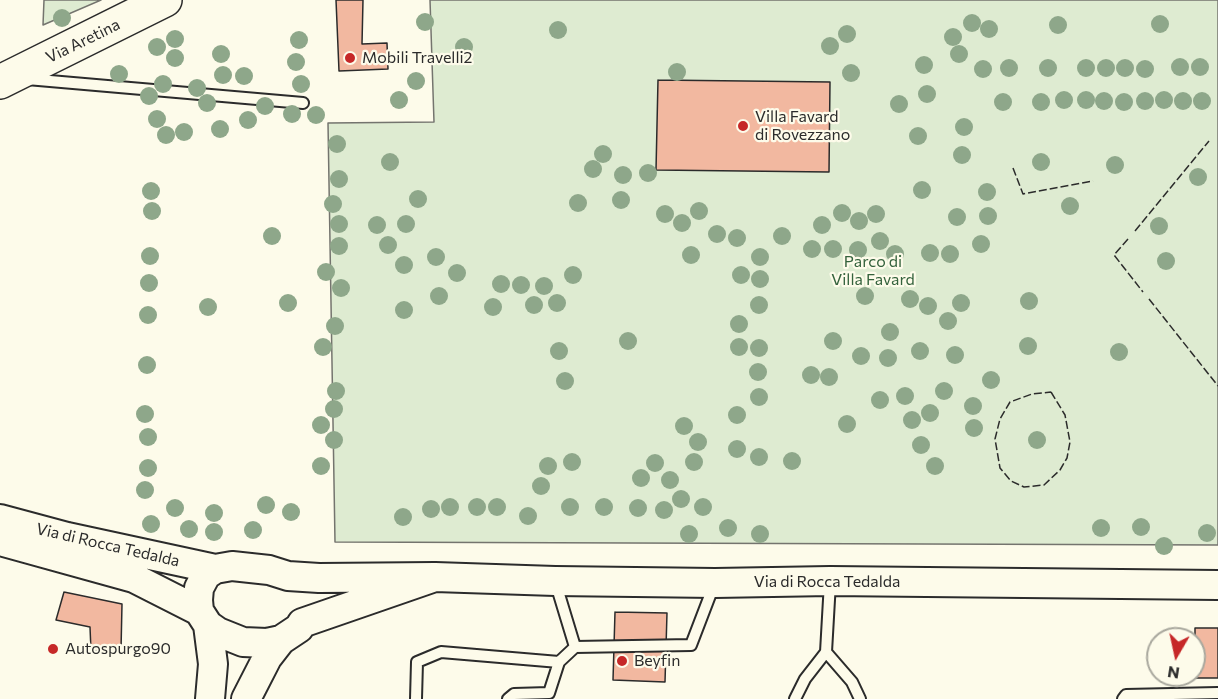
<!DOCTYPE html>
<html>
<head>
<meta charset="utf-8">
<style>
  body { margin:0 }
  #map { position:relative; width:1218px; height:699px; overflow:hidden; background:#fdfbea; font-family:Commissioner,sans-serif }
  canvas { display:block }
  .north { position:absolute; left:1146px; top:627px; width:60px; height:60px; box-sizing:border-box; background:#fdfbea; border:2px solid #a9a89e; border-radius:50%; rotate:189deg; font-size:16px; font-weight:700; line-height:24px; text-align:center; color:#2b2b2b }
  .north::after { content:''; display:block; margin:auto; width:21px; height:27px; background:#c62828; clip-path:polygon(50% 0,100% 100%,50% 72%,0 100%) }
</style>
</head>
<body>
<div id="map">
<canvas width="1218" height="699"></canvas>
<div class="north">N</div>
</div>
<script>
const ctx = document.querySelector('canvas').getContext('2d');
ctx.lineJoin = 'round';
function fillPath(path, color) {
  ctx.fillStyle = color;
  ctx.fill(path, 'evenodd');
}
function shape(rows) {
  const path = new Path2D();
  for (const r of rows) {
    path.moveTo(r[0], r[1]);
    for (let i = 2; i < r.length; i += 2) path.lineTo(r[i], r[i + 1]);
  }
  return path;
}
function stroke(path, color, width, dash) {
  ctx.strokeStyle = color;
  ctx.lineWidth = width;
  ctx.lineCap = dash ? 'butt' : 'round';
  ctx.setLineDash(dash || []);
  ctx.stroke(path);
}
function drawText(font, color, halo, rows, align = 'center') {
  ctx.font = font + ' Commissioner,sans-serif';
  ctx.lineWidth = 4.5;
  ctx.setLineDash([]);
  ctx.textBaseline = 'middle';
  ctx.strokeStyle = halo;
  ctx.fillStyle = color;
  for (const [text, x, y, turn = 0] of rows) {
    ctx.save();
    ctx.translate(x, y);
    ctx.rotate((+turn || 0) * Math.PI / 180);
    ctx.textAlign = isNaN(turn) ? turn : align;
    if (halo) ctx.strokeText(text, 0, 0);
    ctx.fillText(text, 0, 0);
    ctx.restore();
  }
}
const green = shape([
  [44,0,101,0,43,25,44,0],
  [430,0,1218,0,1218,545,335,542,328,123,434,122,430,0]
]);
fillPath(green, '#deebd1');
stroke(green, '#74746e', 1.5);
const building = shape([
  [336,0,363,0,362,44,387,43,388,69,339,71,336,0],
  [658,80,830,82,829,172,656,170,658,80],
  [64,592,122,604,121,650,91,651,90,627,56,620,64,592],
  [615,612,667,613,665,682,613,680,615,612],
  [1195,628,1218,628,1218,678,1195,678,1195,628]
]);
fillPath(building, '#f2b8a0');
stroke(building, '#2b2b2b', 1.5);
const service = shape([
  [27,79,303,103],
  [555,581,575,647,691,645,714,585],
  [826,652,852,682,860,699],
  [416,699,417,662,441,652,559,662],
  [508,699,514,694,549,693,559,662,575,647],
  [795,699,805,679,826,652,830,582],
  [1123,699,1126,695,1218,693]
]);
const tertiary = shape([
  [0,519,67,537,215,569],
  [0,541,134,578,199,611],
  [435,577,302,623,299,628,281,640,267,643,243,642,218,632,208,625,199,611,198,600,199,588,206,575,215,569,232,566,269,570,288,576,319,578,435,577,555,581,715,583,830,581,1218,585],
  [208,625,213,664,210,699],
  [246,699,267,658,281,640]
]);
const primary = shape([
  [0,82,165,0]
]);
stroke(service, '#2b2b2b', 14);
stroke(tertiary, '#2b2b2b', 32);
stroke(primary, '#2b2b2b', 36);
stroke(service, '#fdfbea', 10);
stroke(tertiary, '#fdfbea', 28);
stroke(primary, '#fdfbea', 33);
stroke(shape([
  [1013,168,1023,194,1093,181],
  [1135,231,1209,141],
  [1128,239,1114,255,1143,292],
  [1149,299,1218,386],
  [1051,392,1065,415,1070,442,1067,458,1060,470,1044,485,1024,487,1011,481,1000,468,995,439,1000,419,1010,402,1032,394,1051,392]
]), '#2b2b2b', 1.5, [8, 3]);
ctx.fillStyle = '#8ea78a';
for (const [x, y] of [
  [62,18],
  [425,22],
  [972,23],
  [1160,24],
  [1058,25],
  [989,29],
  [558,30],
  [847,34],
  [953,37],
  [175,39],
  [299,40],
  [830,46],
  [157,47],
  [464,47],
  [221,54],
  [959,54],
  [175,58],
  [296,62],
  [924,65],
  [1180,67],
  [1200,67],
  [1009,68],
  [1048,68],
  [1086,68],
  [1106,68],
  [1125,68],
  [983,69],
  [1145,69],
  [677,72],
  [851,73],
  [119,74],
  [223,75],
  [244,76],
  [416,81],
  [163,84],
  [301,84],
  [197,88],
  [927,94],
  [149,96],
  [399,100],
  [1064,100],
  [1086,100],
  [1164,100],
  [1104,101],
  [1145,101],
  [1183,101],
  [1202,101],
  [1003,102],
  [1041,102],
  [1124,102],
  [207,103],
  [899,104],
  [265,106],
  [292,114],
  [316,115],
  [157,119],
  [248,120],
  [964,127],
  [220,129],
  [184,132],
  [166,135],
  [918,136],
  [337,144],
  [603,154],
  [962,155],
  [390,162],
  [1041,162],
  [1115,165],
  [593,169],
  [648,173],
  [623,175],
  [1198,177],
  [339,179],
  [922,190],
  [151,191],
  [987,192],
  [418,199],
  [621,200],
  [578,203],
  [333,204],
  [1070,206],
  [152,211],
  [699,211],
  [842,213],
  [665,214],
  [876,214],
  [988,216],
  [957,217],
  [859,221],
  [682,223],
  [339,224],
  [406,224],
  [377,225],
  [822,225],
  [1159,226],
  [717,234],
  [272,236],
  [782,236],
  [737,238],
  [880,241],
  [981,244],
  [388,245],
  [339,246],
  [812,249],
  [833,249],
  [858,250],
  [930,253],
  [895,254],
  [950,254],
  [691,255],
  [150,256],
  [436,257],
  [760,257],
  [1166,261],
  [404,265],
  [326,272],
  [457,273],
  [573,275],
  [741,275],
  [760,279],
  [149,283],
  [501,284],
  [521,285],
  [544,286],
  [341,288],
  [439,296],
  [865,296],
  [910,299],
  [1029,301],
  [288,303],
  [557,303],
  [961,303],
  [534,305],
  [759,305],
  [928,306],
  [208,307],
  [493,307],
  [404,310],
  [148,315],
  [948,321],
  [739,324],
  [335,326],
  [890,332],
  [628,341],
  [833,341],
  [1028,346],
  [323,347],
  [739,347],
  [759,348],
  [559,351],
  [920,351],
  [1119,352],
  [955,355],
  [861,356],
  [888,358],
  [147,365],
  [758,372],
  [811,375],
  [829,377],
  [991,380],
  [565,381],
  [336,391],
  [944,391],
  [905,396],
  [759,397],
  [880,400],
  [973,406],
  [334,409],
  [930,413],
  [145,414],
  [737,415],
  [912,420],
  [847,424],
  [321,425],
  [684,426],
  [974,428],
  [148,437],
  [334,440],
  [1037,440],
  [698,442],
  [921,445],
  [737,449],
  [759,457],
  [792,461],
  [572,462],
  [694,462],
  [655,463],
  [321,466],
  [548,466],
  [935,466],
  [148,468],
  [641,478],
  [670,480],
  [541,486],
  [145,490],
  [681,499],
  [266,505],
  [450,507],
  [477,507],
  [497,507],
  [570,507],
  [604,507],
  [703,507],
  [175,508],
  [638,508],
  [431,509],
  [664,510],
  [291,512],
  [214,513],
  [528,516],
  [403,517],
  [151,524],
  [1141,527],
  [728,528],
  [1101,528],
  [189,529],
  [253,530],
  [214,532],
  [1207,533],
  [689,534],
  [760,534],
  [1164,546]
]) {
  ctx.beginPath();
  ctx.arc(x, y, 9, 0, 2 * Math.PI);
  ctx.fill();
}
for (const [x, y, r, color] of [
  [350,58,6,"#c62828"],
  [743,126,6,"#c62828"],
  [53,649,6,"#c62828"],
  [622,661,6,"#c62828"]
]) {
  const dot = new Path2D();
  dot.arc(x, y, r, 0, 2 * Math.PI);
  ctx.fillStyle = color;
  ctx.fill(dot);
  stroke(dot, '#fdfbea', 2);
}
drawText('16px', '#2b2b2b', '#fdfbea', [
  ["Via Aretina",83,41,-26],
  ["Via di Rocca Tedalda",108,545,13],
  ["Via di Rocca Tedalda",827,582]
]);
drawText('16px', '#2b2b2b', '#fdfbea', [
  ["Mobili Travelli2",362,58],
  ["Villa Favard",755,117],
  ["di Rovezzano",755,135],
  ["Autospurgo90",65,649],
  ["Beyfin",634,661]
], 'left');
drawText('16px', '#34623c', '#fdfbea', [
  ["Parco di",873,262],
  ["Villa Favard",873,280]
]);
</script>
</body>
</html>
